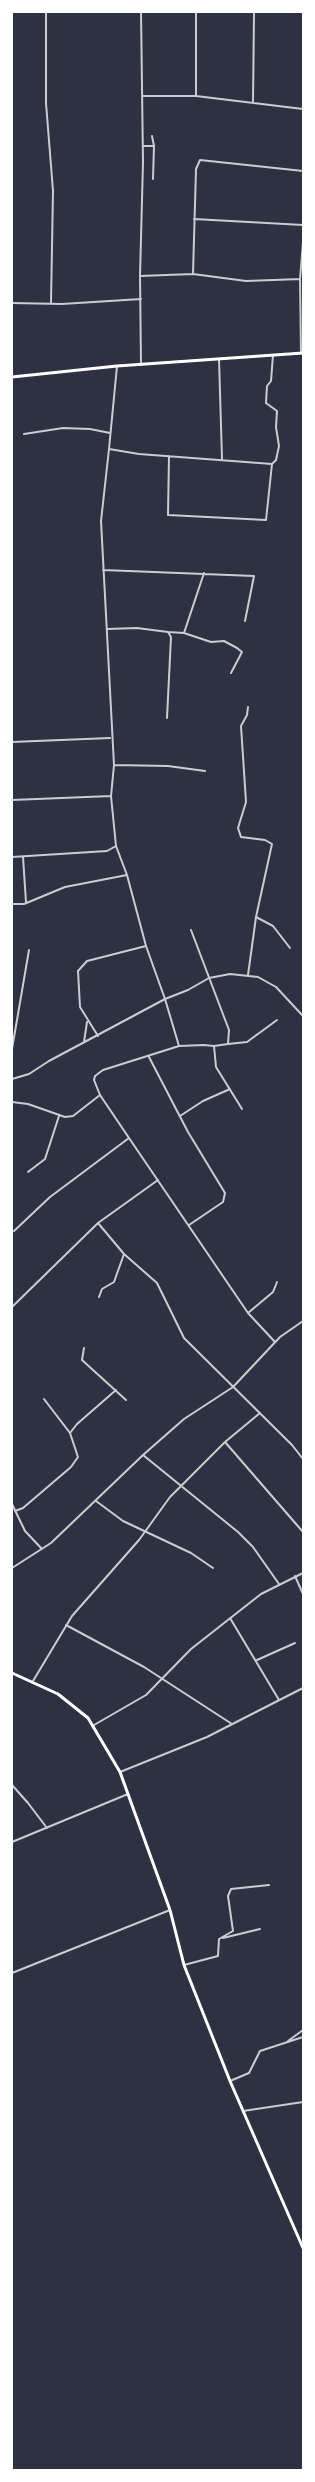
<!DOCTYPE html>
<html>
<head>
<meta charset="utf-8">
<style>
  body { margin:0 }
  #map { position:relative; width:315px; height:2482px; overflow:hidden; background:#2d3142; font-family:Karla,sans-serif }
  canvas { display:block }
  .frame { position:absolute; inset:0; border:13px solid #fff; pointer-events:none }
</style>
</head>
<body>
<div id="map">
<canvas width="315" height="2482"></canvas>
<div class="frame"></div>
</div>
<script>
const ctx = document.querySelector('canvas').getContext('2d');
ctx.lineJoin = 'round';
function shape(rows) {
  const path = new Path2D();
  for (const r of rows) {
    path.moveTo(r[0], r[1]);
    for (let i = 2; i < r.length; i += 2) path.lineTo(r[i], r[i + 1]);
  }
  return path;
}
function stroke(path, color, width, dash) {
  ctx.strokeStyle = color;
  ctx.lineWidth = width;
  ctx.lineCap = dash ? 'butt' : 'round';
  ctx.setLineDash(dash || []);
  ctx.stroke(path);
}
stroke(shape([
  [46,12,46,103,53,191,51,303],
  [196,12,196,96],
  [143,96,196,96,303,109],
  [253,102,254,12],
  [143,146,154,146,152,136],
  [153,179,154,146],
  [194,219,303,225],
  [193,274,196,169,200,160,303,171],
  [140,276,193,274,246,281,300,279],
  [12,303,62,304,141,299],
  [301,353,300,279,303,242],
  [219,359,222,459],
  [141,365,140,276,143,162,141,12],
  [117,366,109,449,139,454,272,464,276,460,279,446,276,427,277,411,266,403,267,386,271,381,273,355],
  [24,434,63,428,90,429,110,433],
  [109,449,101,521,114,765,111,796,116,846,127,875,146,946,165,999,179,1046],
  [169,456,168,515,266,520,272,464],
  [103,570,254,576,245,621],
  [107,629,137,628,168,632,171,637,167,718],
  [168,632,184,633,211,642,224,641,237,648,242,652,231,673],
  [184,633,204,573],
  [12,742,110,738],
  [114,765,168,766,205,771],
  [12,800,111,796],
  [12,857,107,851,116,846],
  [23,857,26,902],
  [12,904,24,904,65,887,127,875],
  [256,917,273,926,290,948],
  [191,930,229,1030,228,1044,214,1046,204,1045,179,1046,103,1070,95,1076,94,1080,100,1095,129,1138,248,1313,275,1342],
  [248,975,256,917,272,844,265,840,241,837,238,828,246,802,241,726,247,715,248,707],
  [98,1036,80,1007,78,971,87,961,146,946],
  [84,1042,87,1022],
  [228,1044,247,1042,277,1020],
  [214,1046,216,1067,242,1109],
  [12,1049,29,950],
  [149,1057,188,1132,225,1193,223,1202,189,1225],
  [12,1079,29,1074,49,1061,165,999,188,990,209,978,230,974,258,977,276,987,303,1016],
  [12,1102,28,1104,65,1117,73,1116,100,1095],
  [180,1116,203,1101,230,1089],
  [28,1172,45,1159,59,1116],
  [98,1223,124,1254,157,1283,184,1338,292,1445,303,1459],
  [14,1231,50,1197,129,1138],
  [99,1297,102,1289,114,1282,124,1254],
  [12,1307,98,1223,158,1180],
  [248,1313,273,1292,277,1282],
  [84,1348,82,1360,126,1400],
  [70,1433,77,1424,116,1390],
  [225,1442,303,1532],
  [143,1455,238,1532,253,1547,279,1584],
  [96,1501,123,1521,191,1553,213,1568],
  [12,1504,25,1531,42,1549],
  [15,1511,23,1508,71,1467,78,1457,70,1433,44,1399],
  [12,1568,51,1543,143,1455,184,1419,233,1387,280,1337,303,1321],
  [295,1576,303,1594],
  [230,1618,279,1700],
  [66,1625,144,1667,232,1724],
  [257,1660,295,1643],
  [33,1681,72,1616,139,1540,170,1497,225,1442,260,1413],
  [94,1725,146,1695,191,1649,261,1594,303,1573],
  [120,1772,207,1737,303,1688],
  [12,1785,28,1803,47,1828],
  [12,1842,128,1794],
  [223,1938,260,1929],
  [184,1965,218,1956,219,1939,233,1931,228,1896,231,1889,269,1885],
  [12,1973,170,1910],
  [288,2041,303,2030],
  [230,2081,249,2073,260,2051,303,2037],
  [243,2111,303,2102]
]), '#caccd0', 2);
stroke(shape([
  [12,377,117,366,303,353],
  [12,1673,58,1694,88,1718,120,1772,170,1910,184,1965,230,2081,303,2248]
]), '#fff', 3);
</script>
</body>
</html>
